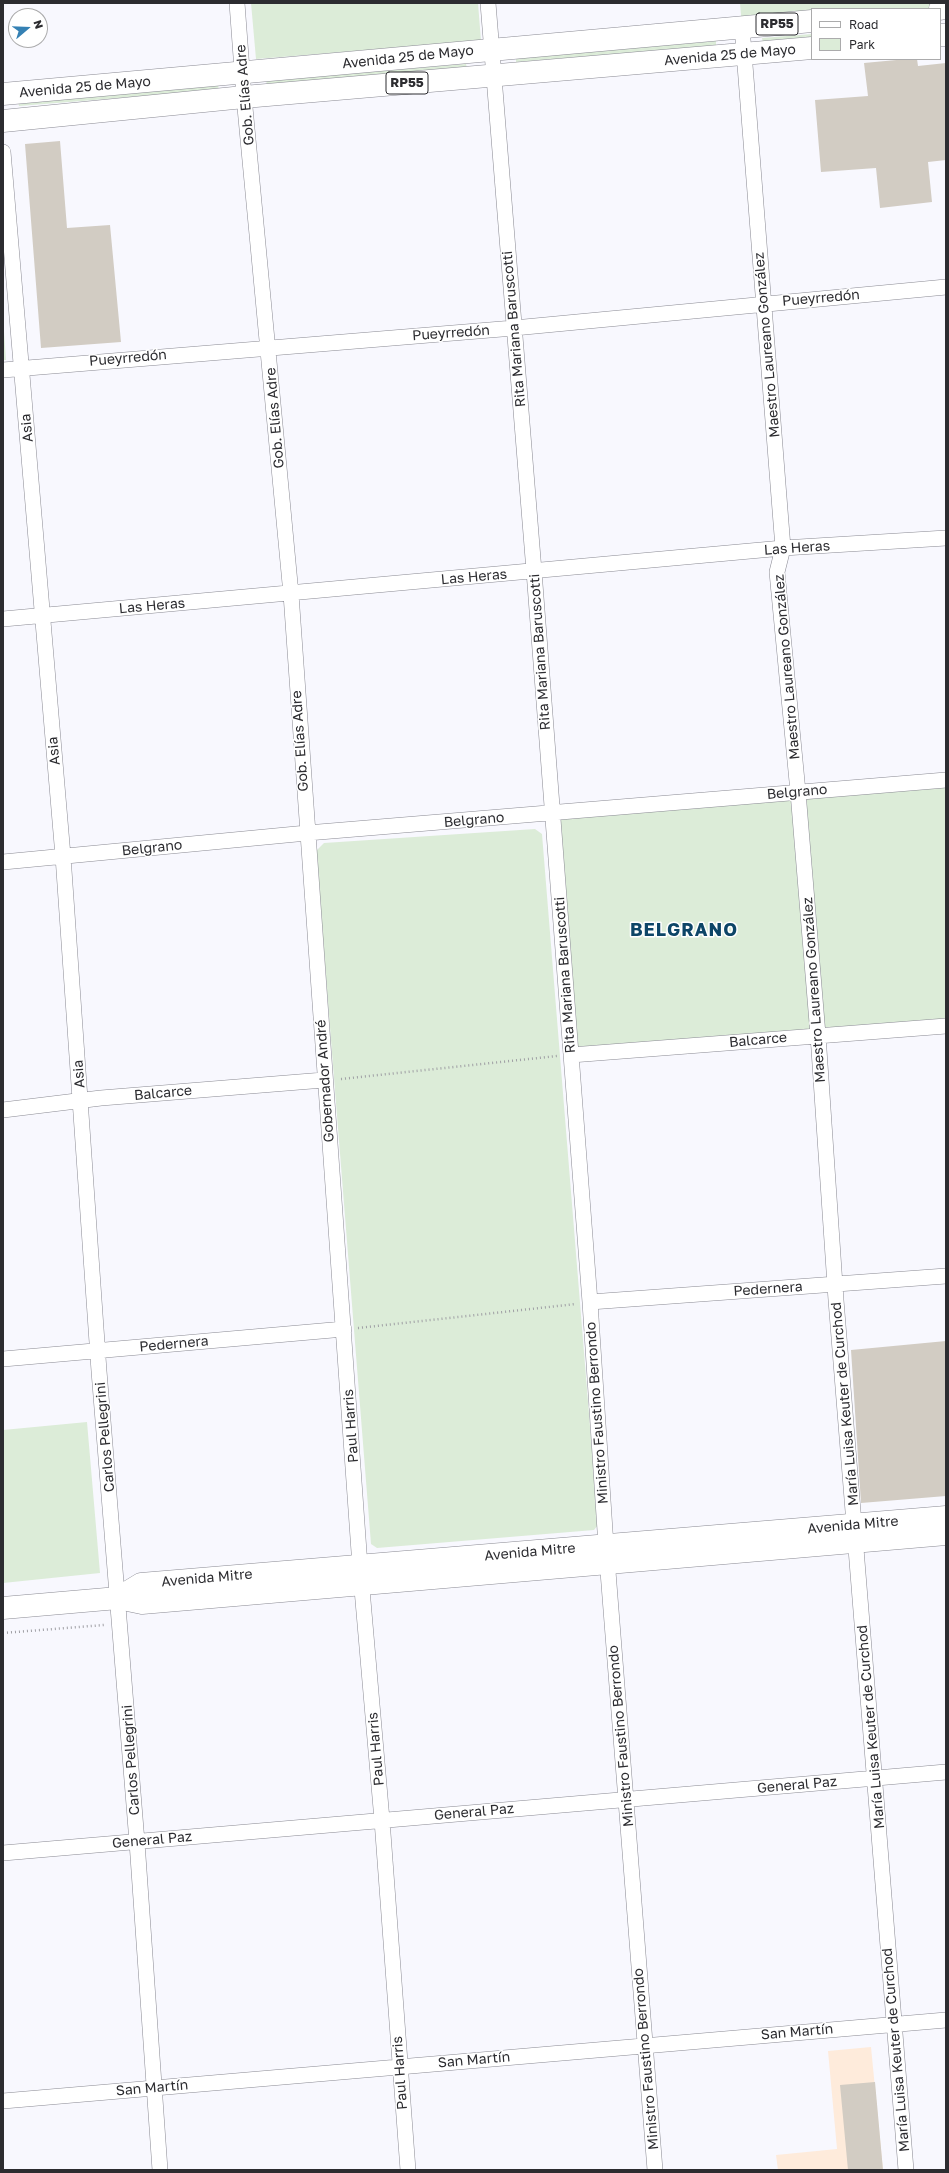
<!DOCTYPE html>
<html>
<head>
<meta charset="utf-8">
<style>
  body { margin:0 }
  #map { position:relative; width:949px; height:2173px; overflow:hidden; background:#f8f8fe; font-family:"Golos Text",sans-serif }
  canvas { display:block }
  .frame { position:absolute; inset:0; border:4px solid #2c2c30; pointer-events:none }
  .legend { position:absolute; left:811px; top:8px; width:130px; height:52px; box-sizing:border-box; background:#fff; border:1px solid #ababac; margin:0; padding:5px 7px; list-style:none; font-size:12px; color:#2c2c30 }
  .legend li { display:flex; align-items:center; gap:8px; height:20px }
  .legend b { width:20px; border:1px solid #ababac }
  .north { position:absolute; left:8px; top:8px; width:40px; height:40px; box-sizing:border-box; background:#fff; border:1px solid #ababac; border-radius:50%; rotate:71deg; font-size:11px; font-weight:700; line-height:16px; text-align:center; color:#2c2c30 }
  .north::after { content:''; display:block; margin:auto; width:14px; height:18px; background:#3581b4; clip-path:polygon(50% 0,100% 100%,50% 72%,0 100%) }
</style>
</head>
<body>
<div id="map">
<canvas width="949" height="2173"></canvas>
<div class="frame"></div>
<ul class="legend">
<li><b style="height:5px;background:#fff"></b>Road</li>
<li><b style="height:11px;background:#dcecd8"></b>Park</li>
</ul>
<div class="north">N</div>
</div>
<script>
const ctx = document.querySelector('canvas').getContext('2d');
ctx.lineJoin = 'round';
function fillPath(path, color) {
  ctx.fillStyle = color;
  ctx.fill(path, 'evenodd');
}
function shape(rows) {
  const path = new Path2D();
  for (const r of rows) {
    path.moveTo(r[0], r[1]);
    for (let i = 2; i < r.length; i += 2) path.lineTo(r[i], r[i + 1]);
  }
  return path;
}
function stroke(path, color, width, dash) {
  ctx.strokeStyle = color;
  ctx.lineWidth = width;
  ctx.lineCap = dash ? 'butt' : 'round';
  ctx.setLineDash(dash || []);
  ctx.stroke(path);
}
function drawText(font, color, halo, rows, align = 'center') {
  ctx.font = font + ' "Golos Text",sans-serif';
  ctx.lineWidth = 3;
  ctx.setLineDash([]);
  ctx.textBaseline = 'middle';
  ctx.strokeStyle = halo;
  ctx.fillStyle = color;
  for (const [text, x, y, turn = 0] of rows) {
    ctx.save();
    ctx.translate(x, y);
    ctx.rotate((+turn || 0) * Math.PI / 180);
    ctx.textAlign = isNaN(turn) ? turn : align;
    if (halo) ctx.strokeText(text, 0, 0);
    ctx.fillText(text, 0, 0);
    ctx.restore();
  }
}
fillPath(shape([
  [871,2047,883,2170,778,2170,776,2155,837,2149,828,2051]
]), '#feebdb');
fillPath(shape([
  [251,3,478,3,481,41,256,59],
  [740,3,946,3,940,9,812,9,812,21,742,27],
  [812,34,812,39,763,43,762,38],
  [716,41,716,46,516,62,516,58],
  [466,64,467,68,267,85,266,80],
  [218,85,219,90,19,106,18,101],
  [3,317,6,360,3,360],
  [946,779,946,1026,571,1055,553,814],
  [535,829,542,834,598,1525,594,1530,377,1548,371,1544,316,851,324,843],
  [87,1422,100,1573,3,1583,3,1430]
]), '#dcecd8');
fillPath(shape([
  [907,59,917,59,918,66,946,63,946,160,928,162,932,202,880,208,876,168,821,172,815,100,868,96,864,63],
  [60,141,67,228,110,225,121,342,41,348,25,144],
  [946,1341,946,1496,861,1503,851,1350],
  [875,2082,883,2170,848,2170,840,2085]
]), '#d2ccc3');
const street = shape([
  [237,3,244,97,291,594,360,1566,382,1820,408,2170],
  [488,3,534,571,590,1302,606,1546,655,2170],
  [742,27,783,548,777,572,798,792,818,1035,836,1300,906,2170],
  [3,152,63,856,99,1371,137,1842,160,2170],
  [3,370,514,328,946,287],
  [3,619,783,548,946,538],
  [3,862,307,833,946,780],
  [571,1055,946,1026],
  [3,1110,101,1098,324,1080],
  [590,1302,946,1276],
  [3,1359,344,1329],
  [3,1853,946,1772],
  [3,2101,946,2020]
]);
const secondary = shape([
  [118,1598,141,1584,946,1517],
  [3,1608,118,1598,142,1603,946,1534]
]);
const primary = shape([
  [940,9,946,8],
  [940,35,946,35],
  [3,94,812,21],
  [3,121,244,97,812,48]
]);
stroke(street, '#8a8a93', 16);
stroke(secondary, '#8a8a93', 23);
stroke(primary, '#8a8a93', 23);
stroke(shape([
  [341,1079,557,1056],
  [358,1328,576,1304],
  [3,1633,104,1625]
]), '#9f9fa4', 2.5, [1, 3]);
stroke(street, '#fff', 15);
stroke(secondary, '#fff', 22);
stroke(primary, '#fff', 22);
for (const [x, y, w] of [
  [777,24,42],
  [407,83,42]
]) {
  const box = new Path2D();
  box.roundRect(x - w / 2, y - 11, w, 22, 3);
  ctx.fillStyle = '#fff';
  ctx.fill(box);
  stroke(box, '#2c2c30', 1);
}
drawText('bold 13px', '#2c2c30', null, [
  ["RP55",777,24],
  ["RP55",407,83]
]);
drawText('14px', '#2c2c30', '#fff', [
  ["Avenida 25 de Mayo",730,55,-5],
  ["Avenida 25 de Mayo",408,57,-6],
  ["Avenida 25 de Mayo",85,87,-5],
  ["Gob. Elías Adre",245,95,-95],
  ["Pueyrredón",821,298,-5],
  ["Rita Mariana Baruscotti",514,329,-95],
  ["Pueyrredón",451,333,-4],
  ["Maestro Laureano González",767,345,-95],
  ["Pueyrredón",128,358,-5],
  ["Gob. Elías Adre",275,418,-95],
  ["Asia",27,428,-95],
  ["Las Heras",797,548,-4],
  ["Las Heras",474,577,-5],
  ["Las Heras",152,606,-5],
  ["Rita Mariana Baruscotti",540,652,-94],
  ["Maestro Laureano González",787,667,-95],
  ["Gob. Elías Adre",300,741,-94],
  ["Asia",54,751,-95],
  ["Belgrano",797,792,-5],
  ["Belgrano",474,820,-5],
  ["Belgrano",152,848,-6],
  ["Rita Mariana Baruscotti",565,975,-94],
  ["Maestro Laureano González",814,990,-94],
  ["Balcarce",758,1040,-5],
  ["Asia",79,1074,-94],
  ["Gobernador André",325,1081,-94],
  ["Balcarce",163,1093,-5],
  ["Pedernera",768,1289,-4],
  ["Pedernera",174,1344,-5],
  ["María Luisa Keuter de Curchod",845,1404,-95],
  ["Ministro Faustino Berrondo",597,1413,-94],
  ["Paul Harris",351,1426,-94],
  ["Carlos Pellegrini",105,1437,-95],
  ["Avenida Mitre",853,1525,-5],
  ["Avenida Mitre",530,1552,-5],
  ["Avenida Mitre",207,1578,-5],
  ["María Luisa Keuter de Curchod",871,1727,-95],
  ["Ministro Faustino Berrondo",621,1736,-95],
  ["Paul Harris",376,1749,-95],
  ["Carlos Pellegrini",131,1760,-94],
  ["General Paz",797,1785,-5],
  ["General Paz",474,1812,-5],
  ["General Paz",152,1840,-5],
  ["San Martín",797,2032,-5],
  ["María Luisa Keuter de Curchod",896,2050,-95],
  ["Ministro Faustino Berrondo",646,2059,-95],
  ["San Martín",474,2060,-5],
  ["Paul Harris",400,2073,-94],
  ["San Martín",152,2088,-5]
]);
ctx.letterSpacing = '1px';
drawText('bold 18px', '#0d4567', '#fff', [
  ["BELGRANO",684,930]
]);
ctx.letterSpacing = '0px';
</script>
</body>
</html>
